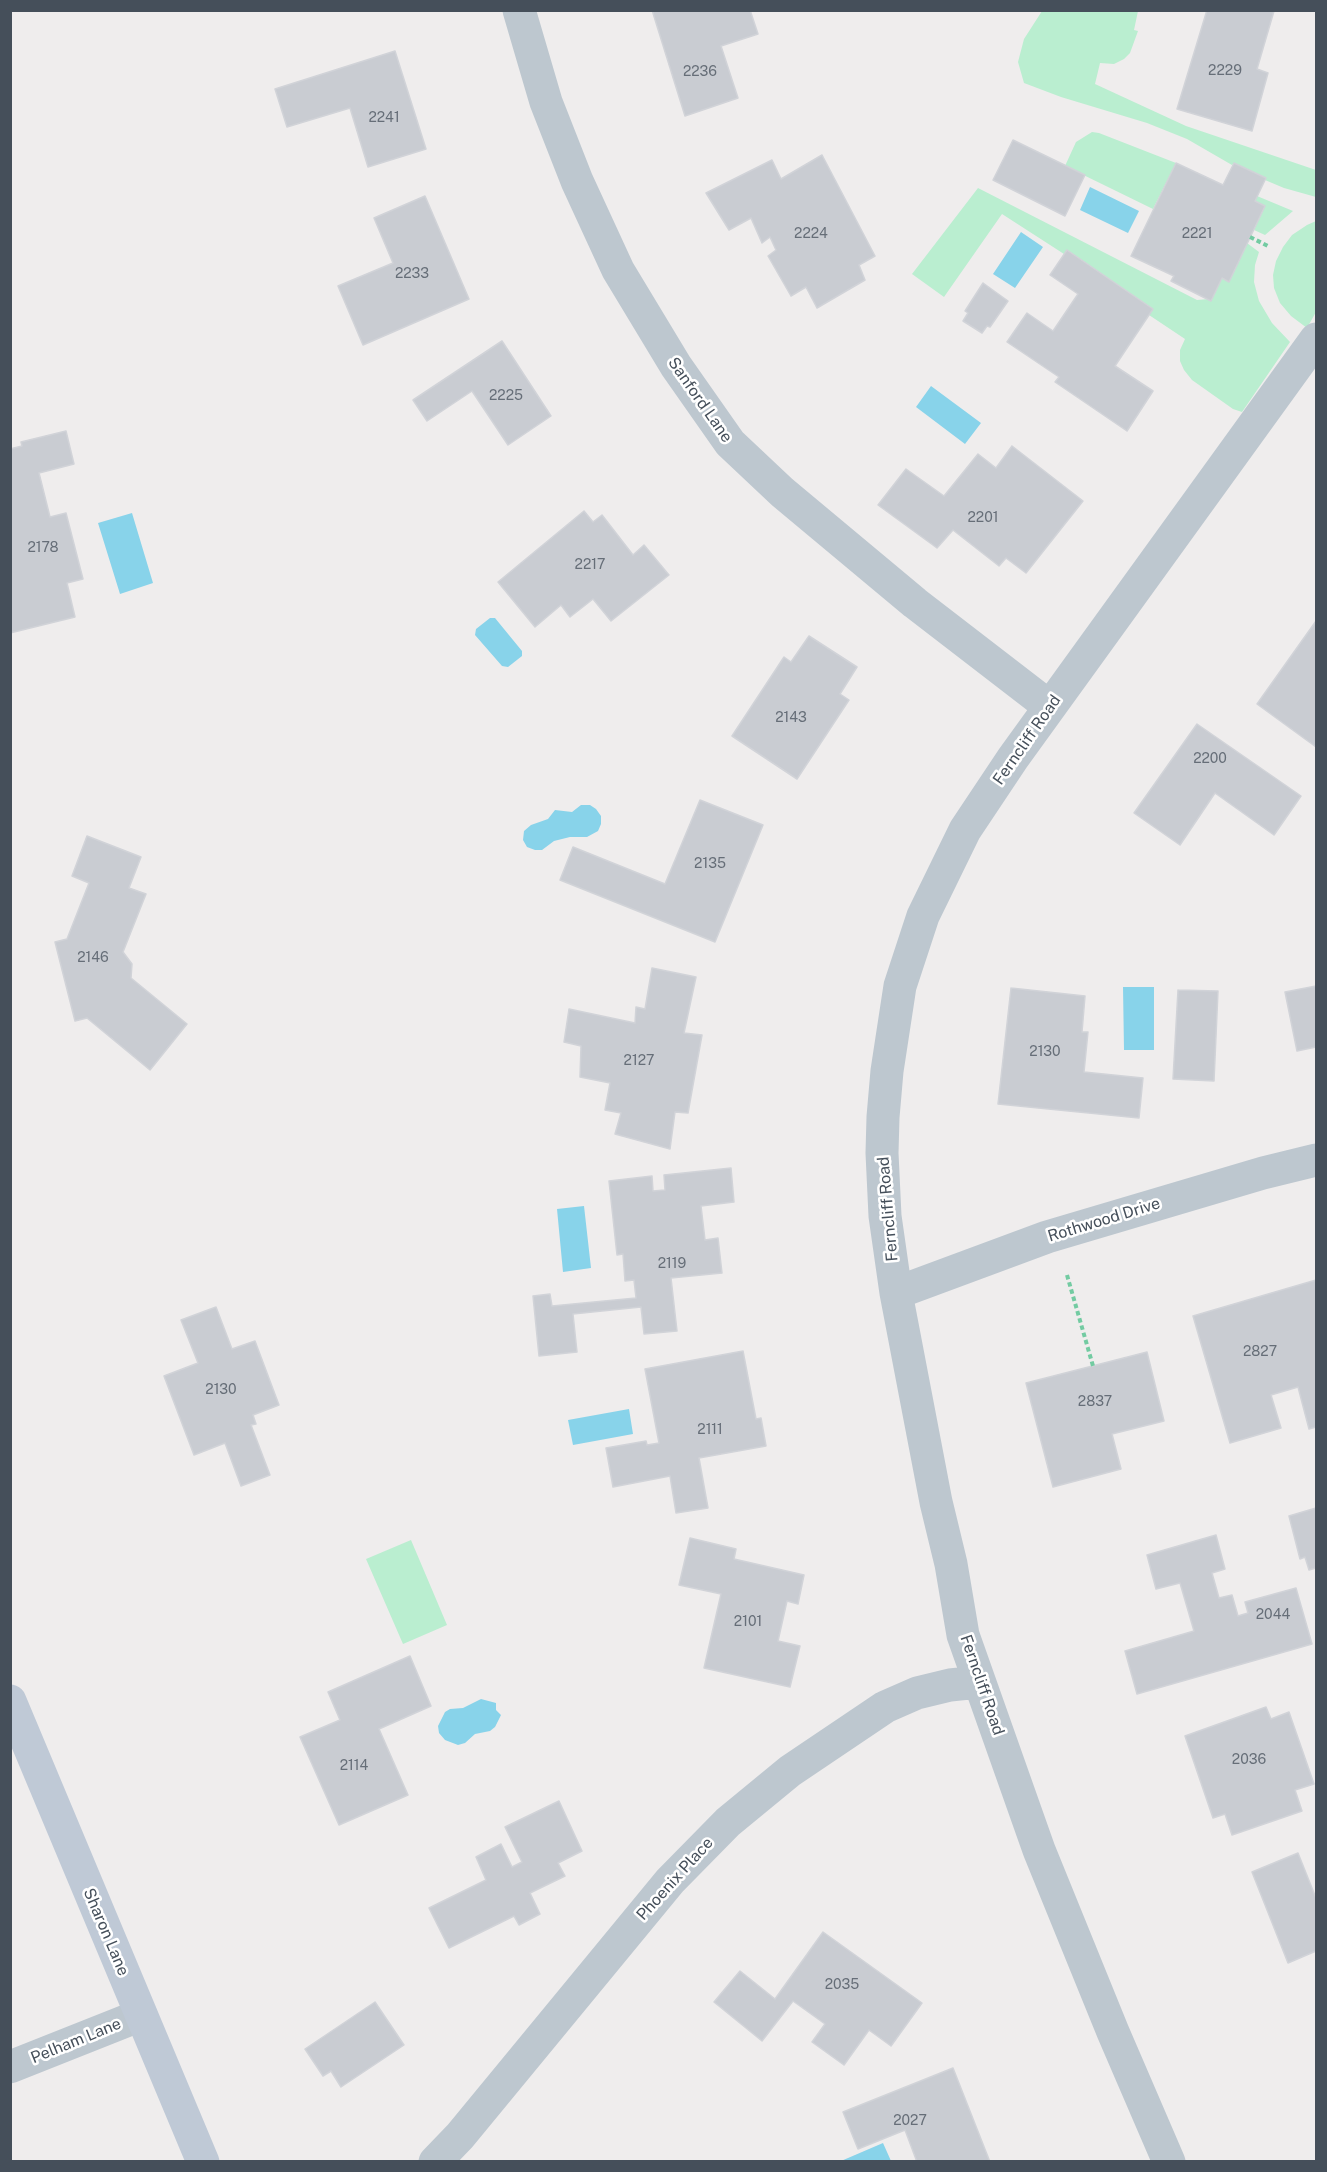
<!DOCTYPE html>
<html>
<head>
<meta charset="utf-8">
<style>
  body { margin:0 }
  #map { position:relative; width:1327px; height:2172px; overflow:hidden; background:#efeded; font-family:"Public Sans",sans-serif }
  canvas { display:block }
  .frame { position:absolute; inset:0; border:12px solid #454f5a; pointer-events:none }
</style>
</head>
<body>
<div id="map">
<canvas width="1327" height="2172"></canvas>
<div class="frame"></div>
</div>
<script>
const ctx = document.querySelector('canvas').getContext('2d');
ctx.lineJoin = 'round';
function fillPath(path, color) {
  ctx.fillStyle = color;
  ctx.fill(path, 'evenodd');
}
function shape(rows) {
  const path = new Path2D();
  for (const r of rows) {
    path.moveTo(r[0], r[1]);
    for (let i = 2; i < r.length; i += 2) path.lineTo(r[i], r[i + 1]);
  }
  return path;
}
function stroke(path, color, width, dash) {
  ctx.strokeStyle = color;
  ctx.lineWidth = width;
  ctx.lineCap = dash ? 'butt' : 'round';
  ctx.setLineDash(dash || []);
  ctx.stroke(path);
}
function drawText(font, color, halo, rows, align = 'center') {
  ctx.font = font + ' "Public Sans",sans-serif';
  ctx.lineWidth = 5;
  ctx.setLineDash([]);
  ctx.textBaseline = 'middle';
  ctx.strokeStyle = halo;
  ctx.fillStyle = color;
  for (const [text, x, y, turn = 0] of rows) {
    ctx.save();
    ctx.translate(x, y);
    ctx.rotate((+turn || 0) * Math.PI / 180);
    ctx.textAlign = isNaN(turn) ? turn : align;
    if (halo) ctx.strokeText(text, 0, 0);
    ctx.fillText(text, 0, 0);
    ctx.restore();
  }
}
fillPath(shape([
  [1042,11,1138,11,1134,30,1138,31,1130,53,1124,59,1114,64,1100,63,1095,84,1186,126,1316,170,1316,197,1284,188,1265,180,1265,178,1234,163,1232,165,1187,139,1147,123,1061,97,1024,83,1018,62,1024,39],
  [1092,132,1099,133,1176,163,1153,209,1065,166,1076,142],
  [978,188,1197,300,1209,299,1222,278,1229,281,1247,243,1259,252,1255,265,1254,282,1259,301,1272,323,1290,342,1242,412,1233,409,1192,380,1184,370,1180,361,1180,350,1185,339,1149,315,1153,309,1067,250,1064,254,1002,214,944,297,912,274],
  [1257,196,1293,211,1265,235,1254,230,1265,206,1255,201],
  [1316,221,1316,312,1307,328,1291,316,1280,303,1274,288,1273,275,1276,261,1283,247,1292,235,1307,225],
  [411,1540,447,1625,403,1644,366,1559]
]), '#baeed0');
fillPath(shape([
  [1090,187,1139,211,1128,233,1080,210],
  [1021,232,1043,247,1015,288,993,274],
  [931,386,981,423,965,444,916,407],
  [132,513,153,583,120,594,98,523],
  [490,618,495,618,522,651,522,656,508,667,502,666,475,635,476,629],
  [581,805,590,805,596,809,601,816,601,824,598,831,587,837,570,837,554,841,542,850,535,850,527,847,523,840,524,831,531,825,548,819,555,810,572,812],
  [1123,987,1154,987,1154,1050,1124,1050],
  [584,1206,591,1268,563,1272,557,1209],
  [629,1409,633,1434,573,1445,568,1420],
  [481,1699,496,1703,496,1710,501,1715,495,1727,490,1731,475,1734,465,1743,458,1745,445,1740,439,1733,438,1726,445,1712,450,1709,463,1708],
  [883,2143,891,2161,841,2161]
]), '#88d3ea');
const building = shape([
  [652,10,750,10,758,34,721,46,738,98,685,116,652,10],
  [1207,10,1274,11,1257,69,1268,73,1252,131,1177,109,1207,10],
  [395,51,426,149,368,167,350,108,287,127,275,89,395,51],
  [1013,140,1085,175,1065,216,993,180,1013,140],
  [822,155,875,256,859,265,865,280,817,308,806,287,791,296,768,256,776,250,770,237,762,243,751,218,729,230,706,193,772,160,781,179,822,155],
  [1176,163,1223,185,1234,163,1266,178,1255,201,1265,206,1229,282,1222,278,1211,301,1171,281,1174,276,1131,256,1176,163],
  [425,196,469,299,363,345,338,286,393,263,374,218,425,196],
  [1067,250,1153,309,1115,366,1153,391,1127,431,1055,382,1059,377,1007,342,1027,313,1053,331,1078,294,1050,275,1067,250],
  [983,283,1008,301,990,327,987,326,982,333,963,321,968,313,965,311,983,283],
  [502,341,551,416,508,445,472,391,427,421,413,400,502,341],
  [66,431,74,464,39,473,50,517,66,513,83,579,67,583,75,617,10,633,10,449,22,446,21,442,66,431],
  [1012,446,1083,501,1026,573,1006,558,999,566,953,530,937,548,878,505,906,469,944,496,978,454,996,468,1012,446],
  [584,511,593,522,602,515,633,555,644,545,669,575,611,621,593,599,570,617,561,605,535,627,498,582,584,511],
  [1316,621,1316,747,1257,704,1316,621],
  [809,636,857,667,840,694,849,700,797,779,732,736,784,657,791,662,809,636],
  [1197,724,1301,796,1274,835,1215,793,1180,845,1134,813,1197,724],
  [700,800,763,825,715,942,560,880,573,847,665,884,700,800],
  [87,836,141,857,129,888,146,894,123,952,132,964,131,978,187,1024,150,1070,87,1018,75,1021,55,942,67,939,89,883,72,876,87,836],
  [652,968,696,977,684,1033,702,1035,688,1113,675,1112,670,1149,615,1134,621,1113,605,1110,610,1083,580,1077,581,1046,564,1042,569,1009,635,1023,636,1007,645,1009,652,968],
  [1316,986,1316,1047,1297,1051,1285,992,1316,986],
  [1011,988,1085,996,1082,1032,1088,1032,1084,1072,1143,1078,1139,1118,998,1104,1011,988],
  [1178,990,1218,991,1214,1081,1173,1079,1178,990],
  [731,1168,734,1202,701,1206,705,1240,718,1238,722,1273,671,1278,677,1331,644,1334,641,1307,573,1314,577,1352,539,1356,533,1296,550,1294,552,1306,636,1298,634,1280,625,1281,623,1254,617,1255,609,1181,652,1176,653,1191,665,1190,664,1175,731,1168],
  [1316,1280,1316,1427,1309,1429,1298,1387,1271,1395,1281,1428,1230,1443,1193,1316,1316,1280],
  [216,1307,232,1349,255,1341,279,1405,253,1415,256,1424,251,1425,270,1475,241,1486,225,1443,194,1455,164,1376,198,1363,181,1320,216,1307],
  [743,1351,756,1419,761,1418,766,1446,699,1458,708,1508,676,1513,670,1476,613,1487,606,1448,646,1441,647,1445,659,1443,645,1369,743,1351],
  [1147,1352,1164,1421,1112,1434,1121,1469,1053,1487,1026,1383,1147,1352],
  [1316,1508,1316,1568,1309,1570,1305,1557,1300,1559,1289,1516,1316,1508],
  [1216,1535,1225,1569,1212,1573,1219,1598,1232,1595,1238,1616,1248,1613,1245,1602,1296,1588,1312,1644,1137,1694,1125,1651,1194,1631,1180,1583,1156,1589,1147,1555,1216,1535],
  [690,1538,736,1549,734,1559,804,1575,798,1604,787,1601,778,1641,800,1646,790,1687,704,1668,721,1594,679,1585,690,1538],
  [410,1656,431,1706,379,1729,408,1795,339,1825,300,1737,340,1720,328,1692,410,1656],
  [1266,1707,1271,1719,1289,1712,1314,1784,1295,1790,1302,1811,1232,1835,1225,1814,1213,1818,1185,1736,1266,1707],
  [559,1801,582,1851,558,1863,565,1876,530,1893,540,1914,519,1925,514,1916,449,1948,429,1908,486,1880,476,1857,501,1844,512,1867,522,1862,505,1827,559,1801],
  [1298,1853,1316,1898,1316,1951,1288,1963,1252,1872,1298,1853],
  [823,1932,922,2003,891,2046,869,2030,844,2065,812,2042,825,2024,793,2001,762,2041,714,2002,740,1971,775,1999,823,1932],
  [375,2002,404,2045,341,2087,331,2071,323,2076,305,2049,375,2002],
  [953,2068,990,2162,917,2162,905,2130,858,2149,843,2112,953,2068]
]);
fillPath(building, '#c9ccd2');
stroke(building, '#d1d3d8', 1.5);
stroke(shape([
  [1250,237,1270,247],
  [1067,1275,1093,1366]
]), '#73cba2', 4, [4.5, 3]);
stroke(shape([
  [519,10,546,102,577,181,618,270,676,366,730,443,782,492,915,603,1050,707],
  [896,1293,1047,1237,1263,1173,1316,1160],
  [10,2067,141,2015],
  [435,2162,460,2136,670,1881,728,1822,790,1771,885,1707,917,1693,950,1685,979,1682],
  [1169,2162,1113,2032,1039,1850,963,1635,951,1564,936,1502,896,1293,885,1216,882,1153,883,1117,887,1071,900,986,923,916,965,830,1013,758,1316,339]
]), '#bdc7cf', 33);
stroke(shape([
  [10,1701,203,2162]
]), '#bfc9d6', 33);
drawText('14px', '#666e78', null, [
  ["2229",1225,71],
  ["2236",700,72],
  ["2241",384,118],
  ["2224",811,234],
  ["2221",1197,234],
  ["2233",412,274],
  ["2225",506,396],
  ["2201",983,518],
  ["2178",43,548],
  ["2217",590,565],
  ["2143",791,718],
  ["2200",1210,759],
  ["2135",710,864],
  ["2146",93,958],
  ["2130",1045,1052],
  ["2127",639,1061],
  ["2119",672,1264],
  ["2827",1260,1352],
  ["2130",221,1390],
  ["2837",1095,1402],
  ["2111",710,1430],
  ["2044",1273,1615],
  ["2101",748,1622],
  ["2036",1249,1760],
  ["2114",354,1766],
  ["2035",842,1985],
  ["2027",910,2121]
]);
drawText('16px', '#454f5a', '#fff', [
  ["Sanford Lane",700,400,55],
  ["Ferncliff Road",1027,740,-55],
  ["Ferncliff Road",888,1209,-95],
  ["Rothwood Drive",1104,1220,-17],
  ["Ferncliff Road",982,1685,71],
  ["Phoenix Place",675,1879,-48],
  ["Sharon Lane",106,1932,67],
  ["Pelham Lane",76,2041,-22]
]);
</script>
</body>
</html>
